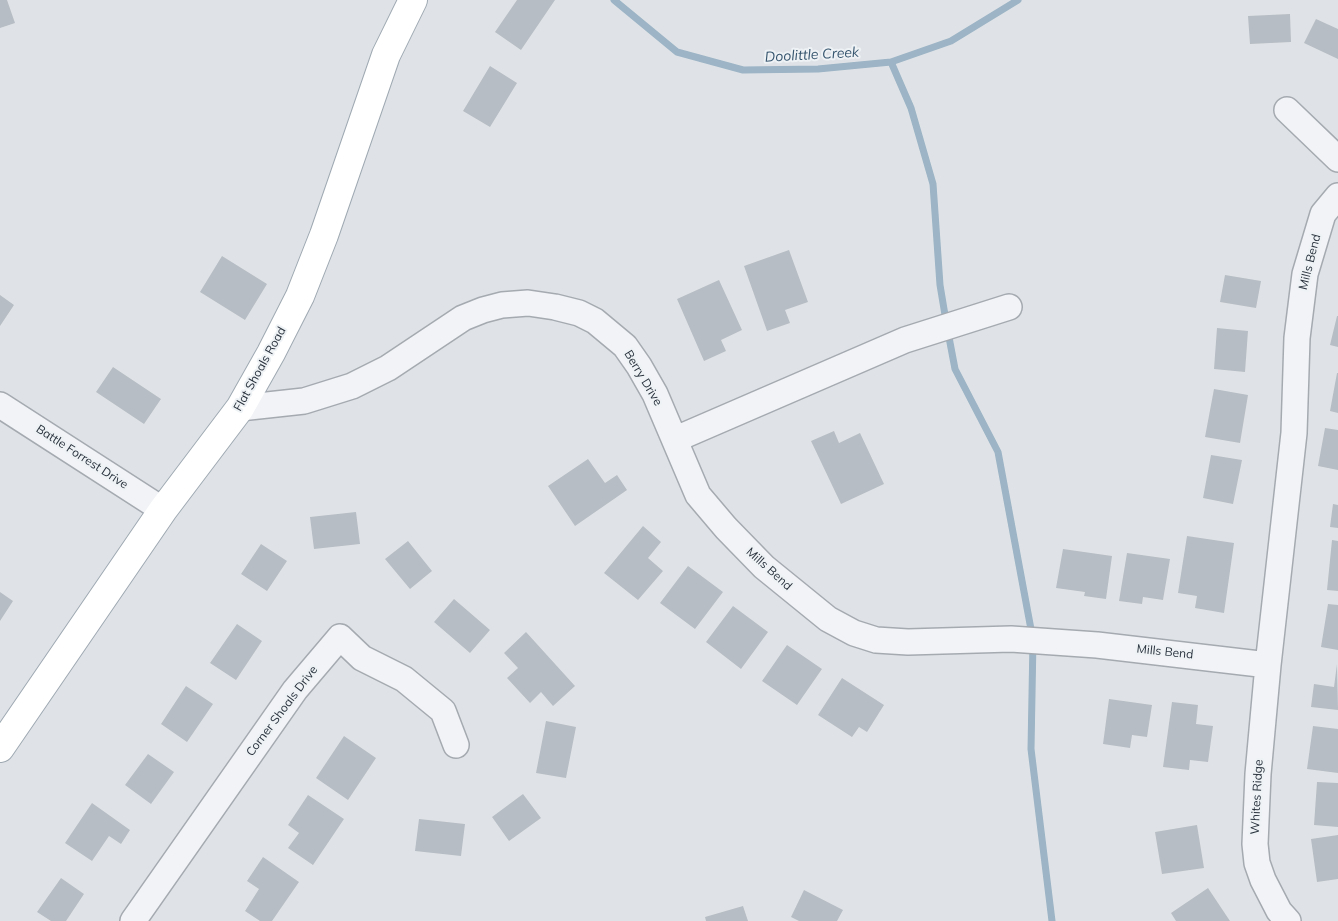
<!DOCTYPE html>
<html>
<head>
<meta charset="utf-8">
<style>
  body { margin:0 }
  canvas { display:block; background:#dfe3e7 }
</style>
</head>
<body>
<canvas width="1338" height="921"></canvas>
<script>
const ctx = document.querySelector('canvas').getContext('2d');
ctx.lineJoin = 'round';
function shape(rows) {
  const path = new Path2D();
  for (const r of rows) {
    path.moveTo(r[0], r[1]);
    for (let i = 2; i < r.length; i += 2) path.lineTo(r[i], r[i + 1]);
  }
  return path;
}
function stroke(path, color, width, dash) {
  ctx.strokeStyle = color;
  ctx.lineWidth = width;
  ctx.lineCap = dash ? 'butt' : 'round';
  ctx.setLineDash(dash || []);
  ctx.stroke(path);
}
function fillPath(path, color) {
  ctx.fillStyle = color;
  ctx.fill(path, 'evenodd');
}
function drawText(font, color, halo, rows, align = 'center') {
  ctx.font = font + ' Mulish,sans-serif';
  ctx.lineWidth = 4;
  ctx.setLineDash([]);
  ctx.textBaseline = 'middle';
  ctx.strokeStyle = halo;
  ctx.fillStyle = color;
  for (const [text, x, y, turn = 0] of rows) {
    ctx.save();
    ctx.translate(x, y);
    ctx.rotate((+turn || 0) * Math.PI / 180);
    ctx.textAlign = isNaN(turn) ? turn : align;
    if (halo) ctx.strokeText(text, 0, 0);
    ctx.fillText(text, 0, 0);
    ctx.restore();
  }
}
stroke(shape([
  [614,0,677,52,743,70,818,69,891,62,951,41,1018,0],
  [891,62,911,108,933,184,940,285,946,321],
  [948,332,955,369,998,452,1033,640,1031,749,1052,921]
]), '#9cb4c5', 7);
fillPath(shape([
  [0,0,7,0,15,23,0,28],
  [517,0,555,0,521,50,495,32],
  [1290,14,1291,42,1250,44,1248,16],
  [1316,19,1338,29,1338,59,1304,43],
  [490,66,517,83,490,127,463,111],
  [789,250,808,302,785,310,790,323,767,331,744,266],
  [222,256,267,284,245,320,200,292],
  [1225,275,1261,281,1256,308,1220,302],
  [719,280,742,330,721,340,726,351,704,361,677,299],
  [0,295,14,305,0,326],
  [1337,316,1338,316,1338,347,1330,345],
  [1217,328,1248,331,1245,372,1214,369],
  [113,367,161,399,144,424,96,392],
  [1337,373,1338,373,1338,413,1330,411],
  [1214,389,1248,395,1240,443,1205,437],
  [1325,428,1338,430,1338,470,1318,466],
  [834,431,839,443,860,433,884,484,841,504,811,441],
  [1211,455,1242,460,1233,504,1203,498],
  [588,459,605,483,617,475,627,490,575,526,548,486],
  [1333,504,1338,505,1338,528,1330,527],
  [356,512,360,544,314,549,310,517],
  [643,526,661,542,648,558,663,571,638,600,604,573],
  [1187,536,1234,543,1224,613,1195,608,1197,596,1178,593],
  [1332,540,1338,541,1338,591,1327,590],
  [408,541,432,571,410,589,385,559],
  [261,544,287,561,267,591,241,574],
  [1063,549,1112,556,1106,599,1084,596,1085,592,1056,588],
  [1127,553,1170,559,1163,600,1143,597,1142,604,1119,601],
  [688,566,723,592,695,629,660,603],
  [0,592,13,601,0,621],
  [454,599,490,630,470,653,434,622],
  [1328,604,1338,605,1338,650,1321,647],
  [733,606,768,632,741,669,706,642],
  [237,624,262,641,236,680,210,663],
  [526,632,575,686,553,706,541,692,530,703,507,678,518,668,504,653],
  [787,645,822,669,797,705,762,681],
  [1337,664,1338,710,1311,707,1314,684,1334,687],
  [842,678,884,705,867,732,859,727,852,737,818,715],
  [186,686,213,704,187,742,161,724],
  [1109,699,1152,705,1147,737,1132,735,1130,748,1103,744],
  [1172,702,1198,705,1196,724,1213,726,1208,762,1190,760,1189,770,1163,767],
  [546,721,576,727,566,778,536,773],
  [1313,726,1338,729,1338,773,1307,769],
  [344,736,376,758,348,800,316,778],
  [148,754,174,772,151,804,125,785],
  [1317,782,1338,783,1338,827,1314,825],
  [523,794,541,818,509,841,492,817],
  [308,795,344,819,313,865,288,848,299,833,288,825],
  [92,803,130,830,121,844,109,836,92,861,65,843],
  [419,819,465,824,461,856,415,851],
  [1197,825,1204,868,1162,874,1155,832],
  [1338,835,1338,879,1317,882,1311,839],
  [263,857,299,882,272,921,260,921,245,911,259,889,247,881],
  [61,878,84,894,66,921,51,921,37,912],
  [1208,888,1230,921,1176,921,1171,913],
  [804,890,843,910,837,921,799,921,791,917],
  [743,906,748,921,706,921,705,917]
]), '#b7bdc4');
const minor = shape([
  [1287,110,1338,159],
  [0,405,163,510],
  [240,408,304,401,352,386,388,368,463,318,483,310,502,305,528,303,555,307,579,313,595,321,625,346,639,366,655,394,698,495,726,528,764,567,828,619,854,633,876,640,908,642,1011,639,1097,645,1268,665,1294,433,1297,338,1305,274,1323,214,1338,196],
  [676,439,905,340,1009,307],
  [1268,665,1258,774,1255,844,1257,863,1263,880,1279,911,1288,921],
  [133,921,295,690,340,637,362,658,404,679,443,711,456,745]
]);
const major = shape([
  [0,748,163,510,240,408,271,353,300,296,324,235,386,55,413,0]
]);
stroke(minor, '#a5aab1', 28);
stroke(major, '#9fa9b2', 30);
stroke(minor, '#f1f3f6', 25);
stroke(major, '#fff', 28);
drawText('12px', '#29323d', '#eef2f5', [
  ["Mills Bend",1310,262,-76],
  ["Flat Shoals Road",260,369,-61],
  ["Berry Drive",643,378,59],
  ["Battle Forrest Drive",82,457,33],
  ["Mills Bend",769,569,42],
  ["Mills Bend",1165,652,6],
  ["Corner Shoals Drive",282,711,-53],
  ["Whites Ridge",1257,797,-87]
]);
drawText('italic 14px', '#36556e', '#eef2f5', [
  ["Doolittle Creek",812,55,-3]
]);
</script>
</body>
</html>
